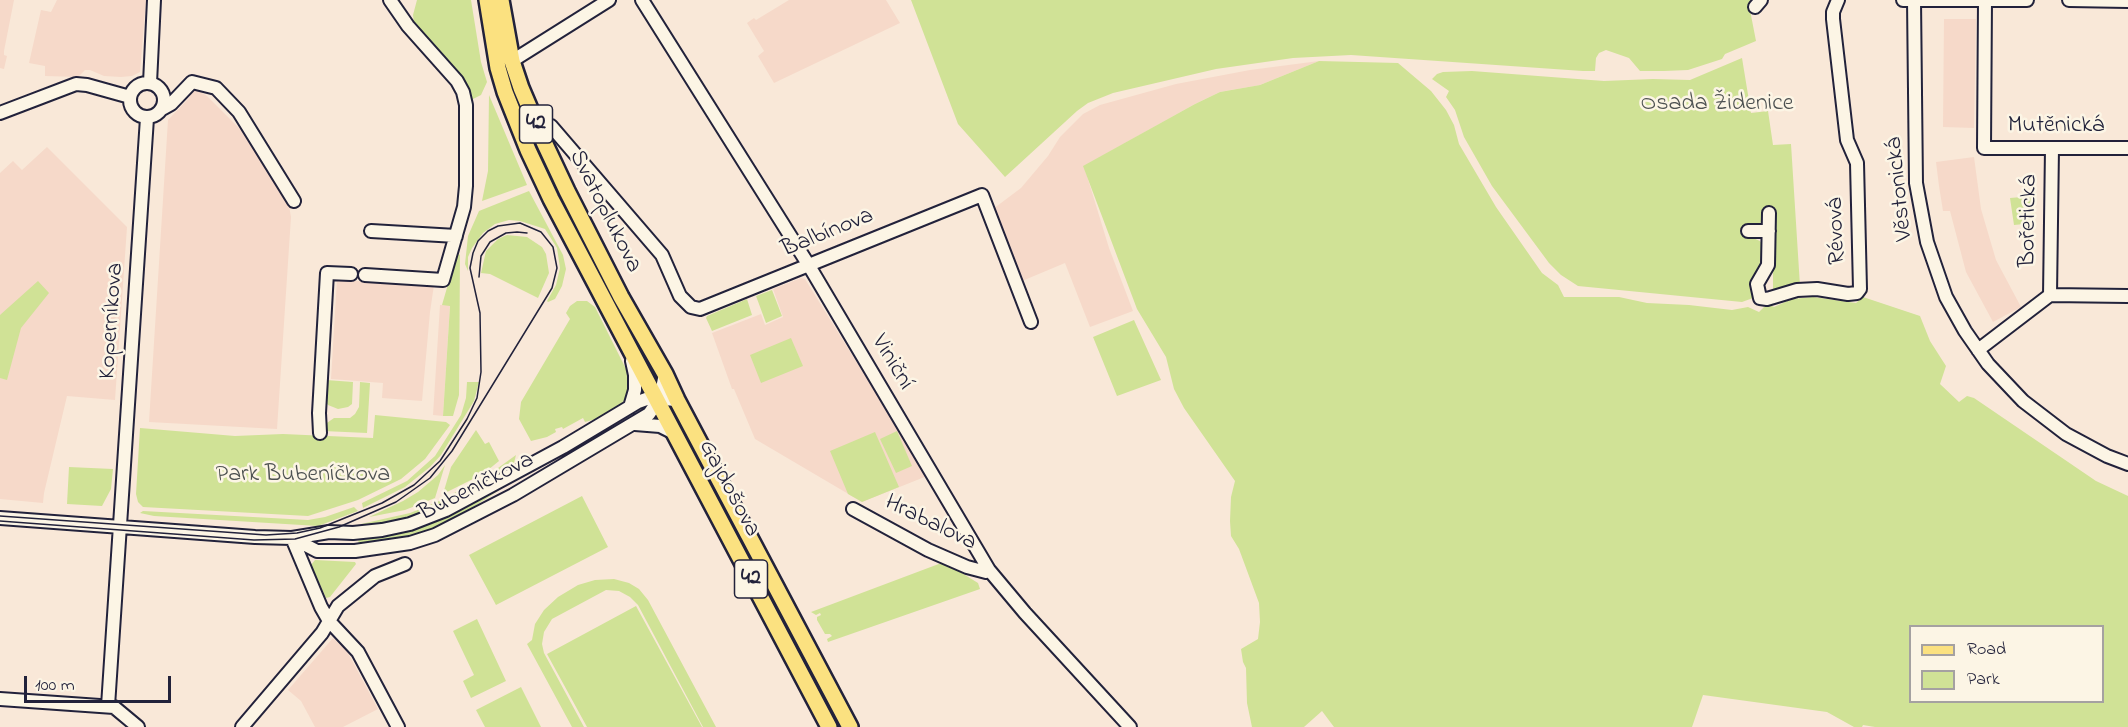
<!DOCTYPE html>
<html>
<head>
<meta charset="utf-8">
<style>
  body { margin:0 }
  #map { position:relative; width:2128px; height:727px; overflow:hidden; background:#f9e8d8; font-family:"Indie Flower",sans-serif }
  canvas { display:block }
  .legend { position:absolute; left:1909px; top:625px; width:195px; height:78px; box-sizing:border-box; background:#fcf5e5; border:2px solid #a5a1a1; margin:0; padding:8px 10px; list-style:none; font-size:18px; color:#22223b }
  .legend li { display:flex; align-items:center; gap:12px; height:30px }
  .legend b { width:30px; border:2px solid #a5a1a1 }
  .scale { position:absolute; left:24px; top:676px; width:147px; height:27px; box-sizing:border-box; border:3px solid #22223b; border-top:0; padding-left:8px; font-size:18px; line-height:21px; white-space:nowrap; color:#22223b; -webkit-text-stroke:4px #fcf5e5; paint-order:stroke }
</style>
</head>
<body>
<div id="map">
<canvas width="2128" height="727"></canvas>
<ul class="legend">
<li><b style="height:8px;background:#fbe180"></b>Road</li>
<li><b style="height:16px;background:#d0e296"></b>Park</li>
</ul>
<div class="scale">100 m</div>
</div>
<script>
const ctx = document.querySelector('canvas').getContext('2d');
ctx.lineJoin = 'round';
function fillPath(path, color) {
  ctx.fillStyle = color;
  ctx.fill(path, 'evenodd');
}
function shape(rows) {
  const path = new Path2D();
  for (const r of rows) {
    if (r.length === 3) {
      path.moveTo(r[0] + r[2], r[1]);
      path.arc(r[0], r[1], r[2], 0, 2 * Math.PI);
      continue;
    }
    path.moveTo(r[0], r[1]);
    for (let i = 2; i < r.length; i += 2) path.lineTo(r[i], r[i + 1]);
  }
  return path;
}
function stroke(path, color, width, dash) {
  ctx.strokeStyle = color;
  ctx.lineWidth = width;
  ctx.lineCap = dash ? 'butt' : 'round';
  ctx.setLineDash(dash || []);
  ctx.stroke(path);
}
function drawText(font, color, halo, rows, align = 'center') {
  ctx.font = font + ' "Indie Flower",sans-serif';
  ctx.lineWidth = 5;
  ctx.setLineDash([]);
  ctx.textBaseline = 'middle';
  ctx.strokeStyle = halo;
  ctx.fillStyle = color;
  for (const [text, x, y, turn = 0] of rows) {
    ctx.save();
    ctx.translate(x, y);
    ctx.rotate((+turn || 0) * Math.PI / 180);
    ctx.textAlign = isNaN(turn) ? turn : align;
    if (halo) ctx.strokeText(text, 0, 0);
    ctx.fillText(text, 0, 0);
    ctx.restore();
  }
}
fillPath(shape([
  [0,0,14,0,4,51,4,55,7,56,4,69,0,68],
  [57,0,146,0,140,72,132,76,121,77,104,76,90,70,85,70,78,77,45,76,45,66,29,63,41,10,51,12],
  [789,0,886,0,900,23,774,83,758,56,764,51,747,23,754,18,756,20],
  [1944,19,1976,19,1974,128,1943,127],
  [1319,61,1260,85,1220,92,1195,104,1084,166,1109,248,1133,311,1090,327,1065,263,1022,281,993,209,1021,188,1048,156,1060,137,1083,114,1100,105,1176,84,1250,70],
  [194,88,207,96,245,134,288,200,291,217,277,429,149,422,168,120,189,98],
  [47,147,127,227,115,400,67,396,44,493,43,503,0,499,0,173,13,161,22,170],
  [1974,157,1981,209,1996,260,2021,307,1993,322,1966,272,1950,211,1943,211,1939,186,1936,162],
  [801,278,805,279,927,476,862,502,755,439,734,389,732,389,712,333,761,314,765,325,783,317,773,289],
  [337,280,434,285,430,312,422,401,382,398,383,383,331,379],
  [440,305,450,305,443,416,433,415],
  [333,638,347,651,378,709,343,727,315,727,301,701,288,690]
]), '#f6d9c9');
fillPath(shape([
  [417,0,471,0,481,62,487,82,481,95,471,100,459,75,414,23,413,15],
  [911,0,1754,0,1749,5,1756,41,1725,54,1722,59,1688,70,1664,71,1640,71,1629,58,1606,50,1599,53,1596,58,1595,71,1583,71,1351,55,1293,58,1216,69,1113,93,1088,103,1077,111,1005,177,958,124],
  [1742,58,1751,113,1768,111,1773,145,1791,144,1800,286,1773,293,1773,212,1759,224,1745,226,1744,237,1753,238,1760,241,1764,248,1764,260,1752,283,1753,298,1742,302,1578,286,1561,275,1549,263,1492,186,1464,137,1455,110,1446,97,1449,91,1432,79,1437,74,1443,72,1472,71,1604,81,1653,79,1690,80],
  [1319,61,1398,63,1431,91,1446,110,1454,125,1459,144,1496,207,1542,273,1558,285,1564,297,1619,297,1647,303,1689,305,1732,310,1748,307,1759,312,1764,307,1770,305,1774,307,1792,299,1813,297,1856,303,1863,297,1920,316,1930,341,1946,366,1940,384,1959,402,1967,396,1974,398,2096,481,2128,496,2128,727,1875,727,1863,725,1862,727,1854,727,1827,712,1703,695,1692,727,1334,727,1322,711,1304,727,1252,727,1247,703,1246,668,1243,662,1241,649,1258,639,1260,622,1259,603,1239,549,1231,536,1230,521,1231,497,1235,481,1184,408,1174,389,1166,357,1137,309,1083,166,1195,104,1220,92,1260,85],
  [1910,626,2102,626,2102,702,1910,702],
  [489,95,527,185,482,201,488,171],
  [529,191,563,255,566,269,562,286,555,299,548,302,547,301,556,285,560,268,557,248,545,229,520,221,509,220,495,224,483,233,472,248,468,257,468,271,465,264,468,236,479,211],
  [2034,196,2034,223,2014,225,2010,198],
  [507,235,527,237,542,247,546,254,549,273,538,298,490,274,481,273,486,251,498,239],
  [457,253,460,255,459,395,453,416,443,416,450,306,442,305],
  [38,281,49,293,21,328,7,380,0,378,0,315],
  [772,290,782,316,766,323,756,296],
  [747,299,752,315,712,331,706,318,707,316],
  [577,301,587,301,595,307,629,375,628,395,618,408,600,418,585,422,583,418,563,429,562,427,555,429,556,432,547,437,531,441,519,419,521,402,570,319,566,313,570,306],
  [1134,320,1161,380,1117,396,1093,337],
  [791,338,803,366,761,383,750,355],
  [326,380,353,382,352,404,348,407,338,409,328,405,325,401],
  [360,382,370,383,367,433,323,431,324,425,334,418,350,418,355,414,359,407],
  [467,382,479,382,474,401,441,455,430,467,405,487,363,508,362,503,407,481,435,456,461,415,466,398],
  [375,415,446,422,450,425,425,459,401,479,358,500,308,516,143,507,138,502,136,494,140,428,235,436,283,434,373,438],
  [476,430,485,444,489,442,499,461,483,474,443,494,451,467],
  [897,431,912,466,896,473,880,439],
  [875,432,899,487,862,502,848,494,830,451],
  [516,455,514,463,507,471,439,506,404,519,359,526,361,524,410,513,437,502,487,476],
  [445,465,435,498,405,510,369,517,403,501,418,492,438,475],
  [69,467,113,469,111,489,102,506,67,504],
  [510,483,455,519,428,531,408,537,359,545,358,538,410,530,430,523],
  [582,496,608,547,496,605,469,555],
  [354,507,358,511,318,526,154,516,140,513,143,511,308,520,325,517],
  [315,560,355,562,356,564,330,597,326,598,311,565],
  [944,562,978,583,980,589,828,642,827,639,832,636,830,634,825,634,817,620,817,617,821,615,820,613,816,615,811,612],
  [614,579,629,583,639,589,648,600,716,727,703,727,638,605,630,597,619,591,606,590,552,619,544,632,542,644,544,653,584,727,572,727,527,644,532,640,535,624,544,610,558,597,578,585,595,580],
  [636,606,702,727,587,727,547,654],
  [477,619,506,681,471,698,463,681,474,675,453,631],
  [521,687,541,727,485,727,476,710]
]), '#d0e296');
const minor = shape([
  [642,0,808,264,989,570,1025,613,1130,727],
  [1903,0,2027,0],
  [1914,0,1916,183,1927,242,1946,297,1965,331,1988,364,2023,401,2066,434,2107,456,2128,464],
  [2069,0,2128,1],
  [1985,1,1984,148,2128,148],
  [1755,7,1761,0],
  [512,61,609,0],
  [147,100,17],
  [150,83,154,0],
  [162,109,171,104,192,82,216,88,239,112,294,201],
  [0,113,76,84,87,85,130,97],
  [551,126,662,255,680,296,691,307,700,309,982,195,1031,322],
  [1769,213,1768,265,1757,284,1760,298,1767,299,1797,290,1817,289,1848,294,1857,293,1860,289,1857,163,1847,140,1833,19,1833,12,1838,0],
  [371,231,456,236],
  [1748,231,1769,231],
  [365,275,443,280,464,207,466,186,466,105,463,92,457,81,408,26,390,0],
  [2050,295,2052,148],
  [1978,350,2050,295,2128,296],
  [630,407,635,390,635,375,632,361],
  [635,424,660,426,672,432],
  [320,433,319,413,327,273,351,274],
  [853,509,928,550,967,567,986,572,989,570],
  [0,518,255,537,292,538,329,532,353,533,382,530,410,524,446,510,563,447,638,402,649,398,677,400],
  [292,538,317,551,355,551,410,543,435,535,513,495,649,414,660,398,665,374],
  [292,538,321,607,329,621,358,652,398,727],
  [0,699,114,707,138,727],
  [108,706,147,118],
  [242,727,322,633,338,606,375,576,405,564]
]);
const major = shape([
  [487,0,498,68,505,92,528,150,551,199,829,727],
  [501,0,512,61,521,88,544,142,567,191,621,297,665,374,677,400,850,727]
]);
stroke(minor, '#22223b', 16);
stroke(major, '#22223b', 20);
stroke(minor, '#fcf5e5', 12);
stroke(major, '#fbe180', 15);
stroke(shape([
  [479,277,481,256,490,242,506,233,517,232,527,233],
  [0,516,266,535,297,533,320,528,382,503,414,485,440,461,467,419,477,398,481,372,480,313,470,268,473,253,478,241,488,231,498,226,520,223,541,232,553,247,557,268,552,288,452,451,430,478,396,502,339,527,295,539,254,540,0,521]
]), '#22223b', 1.5);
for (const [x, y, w] of [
  [536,124,33],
  [751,579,33]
]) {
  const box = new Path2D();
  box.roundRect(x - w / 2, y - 19, w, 38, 4.5);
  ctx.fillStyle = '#fcf5e5';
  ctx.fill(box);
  stroke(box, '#22223b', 1.5);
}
drawText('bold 22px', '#22223b', null, [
  ["42",536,124],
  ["42",751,579]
]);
drawText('24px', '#4e5252', '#fcf5e5', [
  ["Osada Židenice",1717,105],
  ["Park Bubeníčkova",303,476]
]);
drawText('24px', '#22223b', '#fcf5e5', [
  ["Mutěnická",2056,127],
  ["Věstonická",1901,189,-96],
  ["Svatoplukova",604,212,63],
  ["Bořetická",2030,221,-89],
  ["Révová",1838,231,-92],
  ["Balbínova",828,234,-22],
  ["Koperníkova",113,321,-86],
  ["Viniční",891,363,59],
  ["Bubeníčkova",477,488,-27],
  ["Gajdošova",728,489,62],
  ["Hrabalova",930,524,26]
]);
</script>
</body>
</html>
